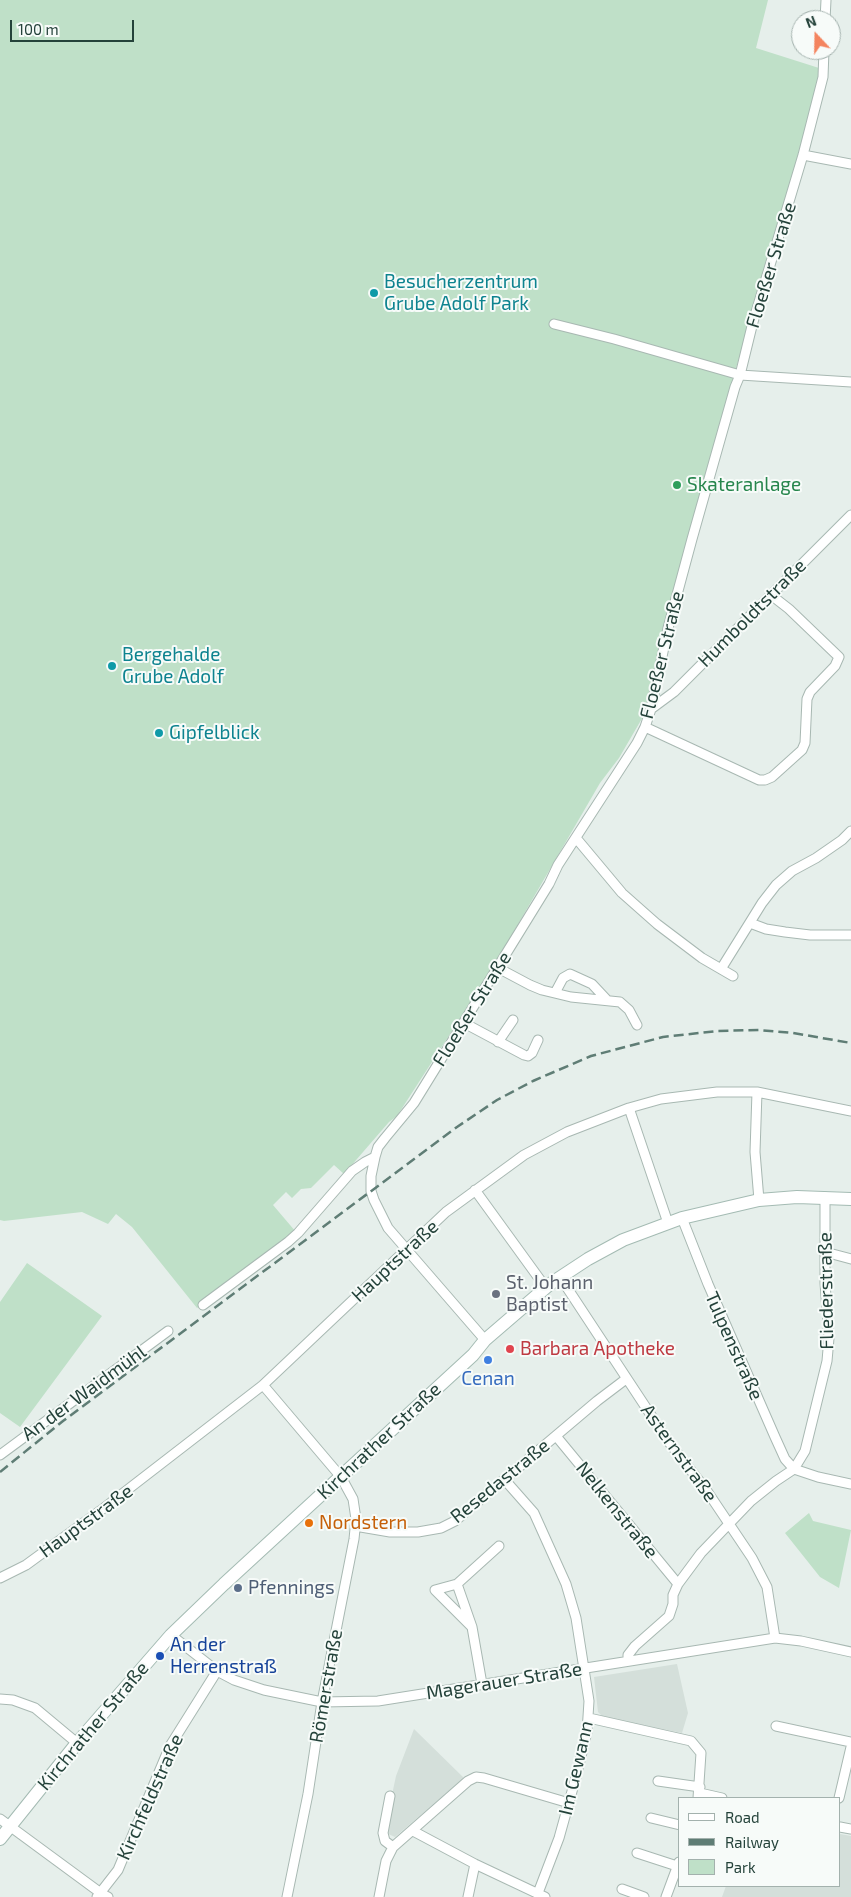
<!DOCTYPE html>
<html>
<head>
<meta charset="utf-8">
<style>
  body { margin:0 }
  #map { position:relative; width:851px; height:1897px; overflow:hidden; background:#e6efeb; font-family:"Exo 2",sans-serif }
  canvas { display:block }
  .legend { position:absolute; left:678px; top:1797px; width:162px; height:90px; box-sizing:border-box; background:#f7fbf9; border:1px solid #a3b1ad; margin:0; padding:6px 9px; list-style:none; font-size:15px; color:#24423a }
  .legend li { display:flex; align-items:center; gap:10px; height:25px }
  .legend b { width:25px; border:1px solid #a3b1ad }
  .north { position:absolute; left:791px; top:10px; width:50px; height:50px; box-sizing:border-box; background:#f7fbf9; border:1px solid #a3b1ad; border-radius:50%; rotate:339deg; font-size:14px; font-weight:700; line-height:20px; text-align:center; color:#24423a }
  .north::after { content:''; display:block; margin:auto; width:18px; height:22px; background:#f4845f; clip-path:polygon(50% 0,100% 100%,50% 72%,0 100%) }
  .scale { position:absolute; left:10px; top:20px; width:124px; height:22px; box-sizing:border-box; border:2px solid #24423a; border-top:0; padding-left:6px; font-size:15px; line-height:18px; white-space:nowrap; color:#24423a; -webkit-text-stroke:4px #f7fbf9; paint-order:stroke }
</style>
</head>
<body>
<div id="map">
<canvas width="851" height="1897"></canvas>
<ul class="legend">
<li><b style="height:6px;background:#fff"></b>Road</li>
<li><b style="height:6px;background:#5f7d75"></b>Railway</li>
<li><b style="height:14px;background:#bfe0c8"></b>Park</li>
</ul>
<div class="north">N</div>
<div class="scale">100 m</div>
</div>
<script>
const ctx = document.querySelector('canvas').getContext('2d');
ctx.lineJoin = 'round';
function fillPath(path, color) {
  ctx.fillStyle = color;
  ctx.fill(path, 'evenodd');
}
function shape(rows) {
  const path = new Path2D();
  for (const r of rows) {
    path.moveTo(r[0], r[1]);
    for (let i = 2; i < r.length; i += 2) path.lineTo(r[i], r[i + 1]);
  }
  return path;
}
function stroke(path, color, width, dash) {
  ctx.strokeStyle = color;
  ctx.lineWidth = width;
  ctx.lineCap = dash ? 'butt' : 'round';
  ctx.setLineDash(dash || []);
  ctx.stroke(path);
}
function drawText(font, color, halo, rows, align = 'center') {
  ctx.font = font + ' "Exo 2",sans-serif';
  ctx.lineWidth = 4;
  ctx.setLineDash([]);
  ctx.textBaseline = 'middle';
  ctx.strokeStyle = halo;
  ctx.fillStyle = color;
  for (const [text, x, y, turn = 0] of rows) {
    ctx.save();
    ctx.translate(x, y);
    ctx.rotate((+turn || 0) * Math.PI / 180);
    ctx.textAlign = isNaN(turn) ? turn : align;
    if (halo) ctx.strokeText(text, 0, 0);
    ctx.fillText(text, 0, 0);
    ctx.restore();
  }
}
fillPath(shape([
  [677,1664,688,1713,682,1733,603,1717,598,1712,594,1677],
  [414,1729,464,1778,395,1837,384,1832,396,1776],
  [840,1834,851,1836,851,1897,722,1897,726,1886,840,1886]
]), '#d4dfda');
fillPath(shape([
  [0,0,768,0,756,48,819,68,820,79,803,146,736,368,688,546,686,545,644,715,619,758,600,783,492,969,397,1116,389,1122,344,1174,334,1165,311,1188,301,1189,292,1198,286,1192,273,1205,296,1232,197,1308,132,1227,116,1214,108,1224,82,1212,4,1221,0,1220],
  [27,1263,102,1316,20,1427,0,1413,0,1302],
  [809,1513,813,1521,851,1530,839,1588,820,1577,785,1533]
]), '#bfe0c8');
const minor = shape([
  [825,20,826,0],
  [803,155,851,164],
  [554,324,614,339,740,375,851,382],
  [651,709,674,692,851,515],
  [645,727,759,780,765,780,772,777,802,750,805,743,807,699,810,692,835,666,839,657,789,609,771,595],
  [576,838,622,893,657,924,702,958,733,976],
  [750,923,766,929,785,932,810,935,851,935],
  [498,968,530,985,542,990,571,997,620,1002,629,1010,637,1025],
  [721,969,762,903,776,885,792,871,816,858,842,840,851,831],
  [555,993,563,978,570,974,592,984,607,1000],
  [464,1023,524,1055,528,1056,532,1053,538,1040],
  [498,1042,513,1020],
  [757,1092,755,1152,759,1200],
  [629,1108,668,1223],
  [475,1190,546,1288],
  [682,1218,708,1284,775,1437,785,1459,794,1469,805,1451,827,1361,829,1338,825,1283,825,1197],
  [825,1252,851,1259],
  [560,1277,668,1441,707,1491,752,1558,767,1587,775,1638],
  [203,1305,288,1242,298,1233,352,1171,365,1162,375,1157],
  [485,1340,388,1228,374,1200,371,1191,371,1176,375,1157,378,1147,385,1138,414,1103,549,884,558,865,637,743,645,727,651,709,668,628,692,539,735,387,740,375,753,322,803,155,823,77,824,50],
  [263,1385,341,1477,353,1499,356,1519,354,1539,322,1702,308,1794,287,1897],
  [556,1436,678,1584],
  [0,1455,168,1331],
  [504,1479,534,1513,566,1584,576,1618,589,1701,587,1732,576,1777,559,1838,538,1893],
  [355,1526,390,1532,418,1532,441,1528,455,1521,597,1401,626,1379],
  [0,1578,26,1565,100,1511,263,1385,446,1212,524,1155,567,1132,629,1108,661,1099,717,1092,757,1092,851,1111],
  [457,1584,499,1546],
  [472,1627,435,1590,457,1584,472,1627,482,1684],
  [171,1635,217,1671,234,1680,264,1690,322,1702,378,1701,775,1638,801,1641,851,1652],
  [628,1661,628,1655,635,1646,669,1616,673,1604,673,1595,678,1584,701,1553,751,1501,776,1481,794,1469,818,1477,851,1484],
  [0,1699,13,1700,35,1708,77,1743],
  [589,1718,691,1741,701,1753,698,1798],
  [776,1726,851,1742],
  [658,1781,700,1787],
  [700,1793,722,1798],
  [390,1796,383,1833,385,1841,393,1847],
  [839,1798,851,1747],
  [651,1818,680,1825],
  [0,1819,102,1894,108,1897],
  [840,1827,851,1829],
  [413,1831,475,1864,545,1897],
  [637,1853,677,1866],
  [622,1889,644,1897],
  [97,1897,118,1870,170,1746,217,1671],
  [379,1897,386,1861,393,1847,468,1781,476,1777,484,1778,569,1803],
  [468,1897,475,1864],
  [666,1897,679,1862]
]);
const secondary = shape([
  [0,1839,77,1743,171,1635,224,1584,473,1355,485,1340,550,1284,588,1259,623,1240,682,1218,759,1200,797,1197,851,1199]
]);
stroke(minor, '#a8b8b2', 11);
stroke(secondary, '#a4bbb3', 14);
stroke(minor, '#fff', 9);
stroke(secondary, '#fff', 12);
stroke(shape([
  [0,1472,63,1421,457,1127,497,1100,533,1081,591,1056,663,1037,717,1031,759,1030,793,1033,851,1043]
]), '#5f7d75', 2.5, [10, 5]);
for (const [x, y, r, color] of [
  [374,293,5,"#0f9aa8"],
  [677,485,5,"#2e9e5b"],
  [112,666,5,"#0f9aa8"],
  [159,733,5,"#0f9aa8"],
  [496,1294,5,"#6b7280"],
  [510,1349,5,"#e0444e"],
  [488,1360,5,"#3f7fe0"],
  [309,1523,5,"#e8710a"],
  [238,1588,5,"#5c6f8a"],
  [160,1656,5,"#1a4fb4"]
]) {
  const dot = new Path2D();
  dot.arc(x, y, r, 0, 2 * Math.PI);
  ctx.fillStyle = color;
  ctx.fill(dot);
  stroke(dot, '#f7fbf9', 2);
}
drawText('19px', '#24423a', '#f7fbf9', [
  ["Floeßer Straße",771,265,-73],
  ["Humboldtstraße",752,613,-45],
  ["Floeßer Straße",662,655,-76],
  ["Floeßer Straße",472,1009,-58],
  ["Hauptstraße",395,1261,-43],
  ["Fliederstraße",826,1291,-91],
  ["Tulpenstraße",734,1346,66],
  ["An der Waidmühl",84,1393,-36],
  ["Kirchrather Straße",379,1441,-43],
  ["Asternstraße",679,1453,54],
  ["Resedastraße",500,1481,-39],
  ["Nelkenstraße",617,1510,51],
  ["Hauptstraße",86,1521,-36],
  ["Magerauer Straße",504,1681,-9],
  ["Römerstraße",326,1686,-80],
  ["Kirchrather Straße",93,1726,-50],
  ["Im Gewann",576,1768,-77],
  ["Kirchfeldstraße",150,1797,-66]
]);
drawText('19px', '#0d838f', '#f7fbf9', [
  ["Besucherzentrum",384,282],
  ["Grube Adolf Park",384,304],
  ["Bergehalde",122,655],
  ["Grube Adolf",122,677],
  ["Gipfelblick",169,733]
], 'left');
drawText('19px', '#27864d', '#f7fbf9', [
  ["Skateranlage",687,485]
], 'left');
drawText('19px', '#5b616d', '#f7fbf9', [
  ["St. Johann",506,1283],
  ["Baptist",506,1305]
], 'left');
drawText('19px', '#be3a42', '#f7fbf9', [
  ["Barbara Apotheke",520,1349]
], 'left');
drawText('19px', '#366cbe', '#f7fbf9', [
  ["Cenan",488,1379]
]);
drawText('19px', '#c56008', '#f7fbf9', [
  ["Nordstern",319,1523]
], 'left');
drawText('19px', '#4e5e75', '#f7fbf9', [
  ["Pfennings",248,1588]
], 'left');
drawText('19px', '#164399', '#f7fbf9', [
  ["An der",170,1645],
  ["Herrenstraß",170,1667]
], 'left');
</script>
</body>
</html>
